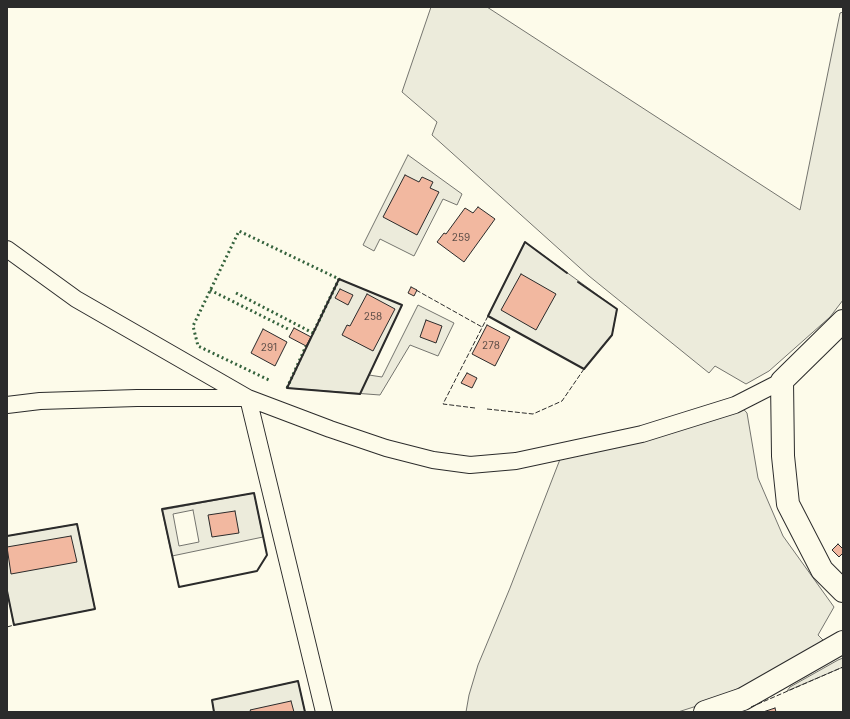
<!DOCTYPE html>
<html>
<head>
<meta charset="utf-8">
<style>
  body { margin:0 }
  #map { position:relative; width:850px; height:719px; overflow:hidden; background:#fdfbea; font-family:Inter,sans-serif }
  canvas { display:block }
  .frame { position:absolute; inset:0; border:8px solid #2b2b2b; pointer-events:none }
</style>
</head>
<body>
<div id="map">
<canvas width="850" height="719"></canvas>
<div class="frame"></div>
</div>
<script>
const ctx = document.querySelector('canvas').getContext('2d');
ctx.lineJoin = 'round';
function fillPath(path, color) {
  ctx.fillStyle = color;
  ctx.fill(path, 'evenodd');
}
function shape(rows) {
  const path = new Path2D();
  for (const r of rows) {
    path.moveTo(r[0], r[1]);
    for (let i = 2; i < r.length; i += 2) path.lineTo(r[i], r[i + 1]);
  }
  return path;
}
function stroke(path, color, width, dash) {
  ctx.strokeStyle = color;
  ctx.lineWidth = width;
  ctx.lineCap = dash ? 'butt' : 'round';
  ctx.setLineDash(dash || []);
  ctx.stroke(path);
}
function drawText(font, color, halo, rows, align = 'center') {
  ctx.font = font + ' Inter,sans-serif';
  ctx.lineWidth = 3;
  ctx.setLineDash([]);
  ctx.textBaseline = 'middle';
  ctx.strokeStyle = halo;
  ctx.fillStyle = color;
  for (const [text, x, y, turn = 0] of rows) {
    ctx.save();
    ctx.translate(x, y);
    ctx.rotate((+turn || 0) * Math.PI / 180);
    ctx.textAlign = isNaN(turn) ? turn : align;
    if (halo) ctx.strokeText(text, 0, 0);
    ctx.fillText(text, 0, 0);
    ctx.restore();
  }
}
const green = shape([
  [431,7,487,7,800,210,840,13,843,12,843,300,830,317,769,371,746,384,715,366,709,373,589,276,432,135,437,122,402,92,431,7],
  [408,155,462,194,457,205,443,199,414,256,380,239,374,251,363,245,408,155],
  [525,242,617,309,612,335,584,369,488,316,525,242],
  [339,279,402,305,369,375,382,377,418,305,454,323,438,356,410,345,380,395,287,388,339,279],
  [736,401,747,413,758,478,783,536,834,607,818,635,823,640,801,657,760,679,703,704,678,712,466,712,469,695,478,665,510,588,564,449,736,401],
  [254,493,263,537,172,556,162,510,254,493],
  [193,510,199,542,179,546,173,514,193,510],
  [77,524,95,609,14,625,7,591,7,536,77,524],
  [843,658,843,667,787,691,790,687,838,660,843,658],
  [298,681,305,712,214,712,212,700,298,681]
]);
fillPath(green, '#ecebdb');
stroke(green, '#74746e', 1);
const building = shape([
  [405,175,419,182,422,177,433,182,430,188,439,192,417,235,383,217,405,175],
  [478,207,495,219,464,262,437,242,444,233,446,234,465,208,473,213,478,207],
  [521,274,556,294,536,330,501,310,521,274],
  [411,287,417,290,414,296,408,293,411,287],
  [340,289,353,295,348,305,335,298,340,289],
  [367,294,395,309,373,351,342,335,347,325,350,326,367,294],
  [426,320,442,326,436,343,420,337,426,320],
  [487,325,510,337,495,366,472,354,487,325],
  [294,328,311,337,306,346,289,337,294,328],
  [263,329,287,342,275,366,251,353,263,329],
  [467,373,477,378,472,388,461,383,467,373],
  [235,511,239,533,212,537,208,515,235,511],
  [71,536,77,562,11,574,7,547,71,536],
  [838,544,843,549,843,553,839,557,832,550,838,544],
  [291,701,294,712,251,712,250,710,291,701],
  [775,708,776,712,763,712,775,708]
]);
fillPath(building, '#f2b8a0');
stroke(building, '#2b2b2b', 1);
const street = shape([
  [7,249,76,299,248,398,330,429,386,448,433,460,470,465,516,461,642,434,735,405,782,381],
  [7,405,40,401,137,398,248,398,324,712]
]);
const secondary = shape([
  [843,321,782,381,783,456,788,504,822,570,843,591],
  [705,712,743,699,843,642]
]);
stroke(street, '#2b2b2b', 18);
stroke(secondary, '#2b2b2b', 24);
stroke(street, '#fdfbea', 16);
stroke(secondary, '#fdfbea', 22);
stroke(shape([
  [210,290,288,329],
  [236,293,313,333,339,279,239,231,193,326,198,346,271,381],
  [287,388,306,346]
]), '#34623c', 3, [2, 3]);
stroke(shape([
  [416,290,482,327],
  [475,408,443,404,488,316],
  [487,409,533,414,562,401,584,369],
  [7,627,14,625],
  [751,707,843,667]
]), '#2b2b2b', 1, [5, 2]);
stroke(shape([
  [567,273,525,242,488,316,584,369,612,335,617,309,578,282],
  [339,279,402,305,360,394,287,388,339,279],
  [254,493,267,555,257,571,179,587,162,509,254,493],
  [7,536,77,524,95,609,14,625,7,591],
  [214,712,212,700,298,681,305,712]
]), '#2b2b2b', 2);
drawText('10px', '#5d4e48', null, [
  ["259",461,238],
  ["258",373,317],
  ["278",491,346],
  ["291",269,348]
]);
</script>
</body>
</html>
